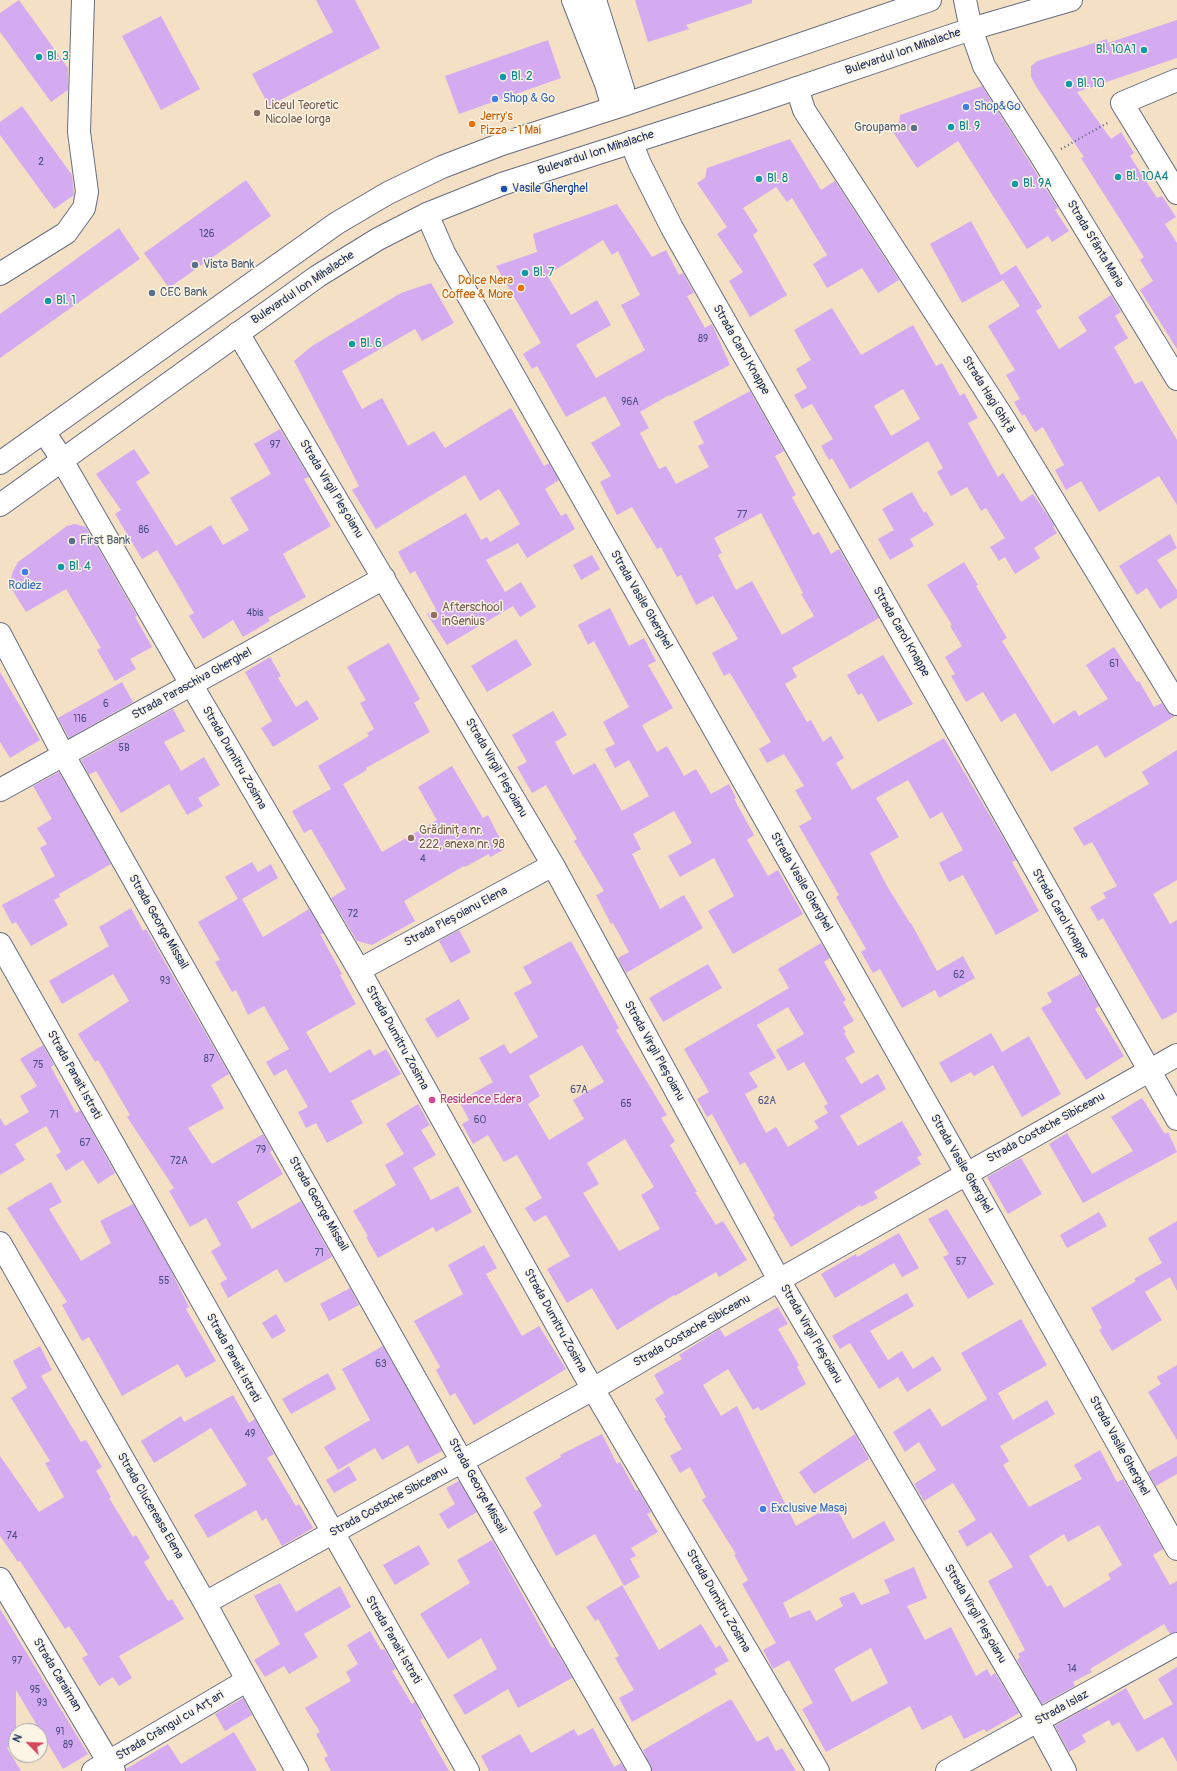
<!DOCTYPE html>
<html>
<head>
<meta charset="utf-8">
<style>
  body { margin:0 }
  #map { position:relative; width:1177px; height:1771px; overflow:hidden; background:#f4e0c4; font-family:Pangolin,sans-serif }
  canvas { display:block }
  .north { position:absolute; left:8px; top:1723px; width:40px; height:40px; box-sizing:border-box; background:#fcf5e5; border:1px solid #a2a6af; border-radius:50%; rotate:294deg; font-size:11px; font-weight:700; line-height:16px; text-align:center; color:#1b2f5e }
  .north::after { content:''; display:block; margin:auto; width:14px; height:18px; background:#d1495b; clip-path:polygon(50% 0,100% 100%,50% 72%,0 100%) }
</style>
</head>
<body>
<div id="map">
<canvas width="1177" height="1771"></canvas>
<div class="north">N</div>
</div>
<script>
const ctx = document.querySelector('canvas').getContext('2d');
ctx.lineJoin = 'round';
function fillPath(path, color) {
  ctx.fillStyle = color;
  ctx.fill(path, 'evenodd');
}
function shape(rows) {
  const path = new Path2D();
  for (const r of rows) {
    path.moveTo(r[0], r[1]);
    for (let i = 2; i < r.length; i += 2) path.lineTo(r[i], r[i + 1]);
  }
  return path;
}
function stroke(path, color, width, dash) {
  ctx.strokeStyle = color;
  ctx.lineWidth = width;
  ctx.lineCap = dash ? 'butt' : 'round';
  ctx.setLineDash(dash || []);
  ctx.stroke(path);
}
function drawText(font, color, halo, rows, align = 'center') {
  ctx.font = font + ' Pangolin,sans-serif';
  ctx.lineWidth = 3;
  ctx.setLineDash([]);
  ctx.textBaseline = 'middle';
  ctx.strokeStyle = halo;
  ctx.fillStyle = color;
  for (const [text, x, y, turn = 0] of rows) {
    ctx.save();
    ctx.translate(x, y);
    ctx.rotate((+turn || 0) * Math.PI / 180);
    ctx.textAlign = isNaN(turn) ? turn : align;
    if (halo) ctx.strokeText(text, 0, 0);
    ctx.fillText(text, 0, 0);
    ctx.restore();
  }
}
fillPath(shape([
  [19,0,68,68,68,90,51,102,0,32,0,13],
  [316,0,355,0,380,48,269,106,252,74,333,32],
  [635,0,752,0,752,3,686,25,689,29,648,42],
  [161,16,200,89,161,110,122,36],
  [1177,20,1177,58,1077,92,1111,139,1121,132,1134,153,1130,156,1157,198,1162,196,1176,217,1165,224,1177,243,1177,349,1140,290,1153,281,1140,260,1144,257,1081,158,1084,157,1037,88,1031,77,1031,66,1037,61,1107,39,1108,43],
  [548,40,561,78,459,114,445,76],
  [982,86,1058,208,1055,210,1069,231,1052,242,1048,236,1027,249,958,141,917,168,891,129,899,124,900,115],
  [22,106,72,175,74,195,54,209,0,135,0,122],
  [790,139,821,190,835,181,899,280,878,293,862,268,827,288,813,264,827,255,792,198,787,202,776,187,743,208,758,231,753,235,787,295,750,317,729,281,743,272,717,234,727,227,697,183,705,178,707,168],
  [246,180,271,216,169,288,144,253],
  [617,204,652,257,666,250,679,275,683,273,694,293,687,296,705,328,712,324,730,365,670,396,669,395,640,412,649,428,640,433,659,469,666,466,676,484,709,467,698,446,704,443,693,422,750,391,784,451,775,456,796,495,792,497,813,535,819,532,831,554,839,549,879,618,792,668,797,677,785,684,807,722,811,720,823,742,831,736,844,758,836,763,852,790,944,738,1016,860,1012,862,1039,911,996,935,963,875,949,882,939,863,963,850,942,812,930,819,908,780,876,798,899,837,870,853,887,886,910,923,911,923,937,971,963,956,975,978,939,998,935,990,902,1008,880,969,873,973,861,952,866,949,836,897,839,895,799,826,812,819,795,790,804,786,784,754,767,763,759,749,771,742,730,673,724,676,712,653,738,639,713,596,696,605,681,575,677,577,661,547,657,549,632,507,617,515,600,482,611,476,591,443,621,425,605,396,566,417,537,366,532,369,523,354,541,343,496,266,537,252,533,234],
  [603,240,612,255,618,251,640,295,621,305,645,350,596,378,576,345,611,325,597,300,571,315,547,275],
  [761,513,803,593,801,594,814,616,782,635,752,581,736,590,718,555,722,553,714,538],
  [971,221,1001,275,1016,265,1042,307,1036,311,1059,349,1087,331,1078,317,1111,295,1121,312,1115,316,1128,338,1114,347,1135,384,1142,381,1177,440,1177,505,1159,476,1099,512,1081,481,1066,490,1055,470,1064,465,1043,427,1035,432,1024,414,1022,416,1014,402,1020,399,1006,375,1015,370,988,326,1020,306,1003,280,962,303,930,244],
  [119,228,140,259,0,358,0,314],
  [431,283,454,323,422,341,415,329,342,371,362,409,382,398,408,446,434,431,445,448,511,408,544,466,549,463,559,480,545,489,561,516,566,513,575,529,527,558,518,543,486,560,505,592,521,582,536,607,520,617,513,606,447,645,427,614,436,609,415,571,410,574,398,552,466,513,481,540,487,537,490,542,520,524,499,489,480,501,465,475,376,529,352,490,359,486,294,361,312,346,401,293],
  [832,308,861,355,913,325,936,366,942,363,960,396,964,393,978,418,968,423,998,477,1003,473,1021,502,1033,494,1055,526,1053,527,1057,533,1034,548,1040,558,1015,574,1005,557,999,561,990,547,1005,538,986,508,981,511,967,487,951,496,937,472,943,468,928,441,850,489,832,458,829,460,821,446,833,439,812,404,802,409,794,395,807,388,796,369,811,360,794,330],
  [903,389,920,419,891,436,874,406],
  [280,429,309,477,304,479,331,526,283,554,306,597,268,618,270,621,243,637,233,620,203,639,189,616,194,613,157,550,142,559,115,514,121,510,96,474,134,449,150,473,136,482,176,546,211,525,223,545,249,530,230,498,271,474,254,444],
  [912,492,924,513,926,511,934,525,910,539,914,546,890,560,878,539,894,530,882,509],
  [75,524,86,527,137,616,135,617,152,647,130,659,136,669,115,681,97,650,101,648,66,589,26,612,11,588,10,582,13,571,18,562,67,526],
  [1170,534,1177,548,1157,560,1177,590,1177,598,1160,609,1147,588,1137,595,1119,566],
  [592,555,600,569,581,580,573,565],
  [964,562,978,585,976,586,1007,638,1002,641,1053,724,1075,710,1079,716,1108,699,1086,665,1114,647,1137,682,1139,681,1154,707,1162,703,1167,711,1175,716,1105,758,1097,745,1051,772,1015,713,1001,722,983,692,966,702,951,676,955,674,945,657,962,646,950,626,952,625,927,585],
  [610,608,629,646,644,638,656,661,648,665,673,708,642,725,657,752,667,746,684,776,696,769,711,794,729,784,736,798,734,799,754,835,747,840,768,876,778,870,803,914,733,954,708,911,734,896,714,858,680,877,668,856,692,843,674,811,633,834,641,849,632,854,660,909,684,895,703,928,626,973,618,958,629,952,613,923,611,924,596,895,604,891,574,841,577,839,546,785,532,793,517,767,527,762,512,735,553,711,567,735,555,742,573,775,595,763,622,811,649,796,629,760,615,768,605,749,615,744,603,722,629,707,594,641,588,645,578,625],
  [516,639,532,665,487,692,471,666],
  [389,643,420,699,414,703,430,732,366,768,367,770,343,784,382,852,437,820,418,787,452,766,483,818,488,815,505,849,490,857,489,854,465,867,464,866,404,901,415,921,372,945,357,941,331,898,346,889,311,829,304,833,292,811,331,789,318,766,369,736,367,733,374,729,360,703,366,700,347,667],
  [883,655,913,704,878,722,862,693,858,695,847,675],
  [270,657,281,676,278,678,296,707,307,700,319,719,273,747,261,728,272,721,245,672],
  [0,672,40,740,10,758,0,742],
  [122,682,133,702,69,738,58,718],
  [173,709,185,731,164,742,181,771,204,757,220,785,198,798,203,806,187,815,169,784,121,813,96,771,89,775,81,760],
  [1177,750,1177,880,1153,894,1170,924,1177,920,1177,1012,1162,1020,1103,918,1098,921,1090,907,1106,898,1103,893,1117,886,1092,842,1084,846,1073,828,1149,784,1142,772],
  [59,772,111,864,59,894,60,897,54,900,68,925,31,946,16,922,12,924,2,905,55,876,40,848,47,844,37,828,52,819,33,786],
  [252,862,258,872,271,864,278,878,242,899,263,937,309,909,324,934,320,934,342,974,340,975,356,1004,306,1032,328,1070,330,1073,370,1049,374,1056,386,1049,401,1074,351,1101,363,1123,327,1143,316,1123,306,1128,298,1112,308,1107,286,1069,274,1076,266,1062,289,1049,264,1006,248,1015,236,990,232,992,215,962,220,960,198,922,238,899,225,877],
  [131,908,143,931,146,929,229,1074,211,1085,224,1108,188,1128,212,1164,263,1134,272,1150,270,1152,283,1174,237,1202,252,1229,301,1201,332,1257,285,1283,277,1269,228,1298,220,1283,227,1279,211,1251,221,1245,206,1218,190,1227,169,1191,174,1188,127,1117,130,1115,98,1060,95,1062,78,1034,129,1001,113,974,62,1004,49,981,109,946,99,927],
  [459,930,471,952,451,963,439,941],
  [571,941,619,1028,616,1030,667,1115,661,1118,675,1141,670,1145,697,1192,695,1192,716,1225,723,1221,747,1260,719,1277,716,1272,675,1296,674,1295,617,1330,592,1288,567,1303,547,1269,570,1256,546,1215,534,1222,525,1208,542,1198,517,1155,504,1162,488,1135,473,1144,462,1124,469,1120,459,1101,493,1082,479,1058,504,1044,510,1054,538,1037,514,993,532,983,523,967],
  [582,1045,604,1082,573,1100,584,1119,549,1140,528,1104,540,1096,529,1076],
  [625,1139,654,1187,641,1195,660,1229,619,1251,583,1193,599,1184,587,1163],
  [821,943,830,958,824,962,846,1000,843,1002,854,1021,843,1027,846,1032,844,1033,855,1052,845,1058,861,1084,878,1074,886,1089,840,1116,858,1146,902,1121,922,1155,917,1157,921,1164,874,1192,878,1198,861,1207,860,1205,791,1247,773,1217,775,1216,745,1162,740,1165,712,1114,707,1117,697,1099,709,1092,684,1049,789,988,778,969],
  [788,1007,804,1034,776,1050,788,1071,804,1062,828,1104,824,1106,828,1113,814,1121,819,1128,788,1147,776,1127,766,1133,745,1094,758,1087,749,1073,776,1058,757,1025],
  [708,964,722,988,663,1022,649,998],
  [1080,974,1099,1006,1095,1009,1124,1056,1086,1080,1041,1008,1052,1002,1047,993],
  [459,999,470,1019,437,1038,425,1019],
  [991,1033,1002,1052,1029,1036,1061,1094,1022,1117,993,1065,974,1076,971,1072,951,1083,939,1063],
  [43,1045,54,1065,51,1067,76,1113,80,1110,115,1173,98,1184,83,1160,66,1171,56,1155,61,1152,46,1126,15,1144,25,1160,0,1175,0,1118,5,1126,29,1112,20,1096,37,1086,20,1059],
  [1142,1098,1165,1134,1168,1132,1177,1152,1083,1203,1049,1144,1067,1133,1092,1174,1133,1151,1111,1117],
  [418,1104,430,1125,421,1130,436,1155,413,1168,431,1200,458,1186,472,1212,436,1232,433,1227,378,1258,366,1237,368,1236,353,1211,396,1185,385,1165,404,1154,386,1124],
  [1021,1158,1042,1194,1008,1214,987,1177],
  [51,1182,62,1202,49,1209,81,1261,111,1243,100,1221,133,1204,169,1267,189,1307,186,1309,216,1361,186,1378,178,1364,122,1396,89,1337,82,1341,62,1305,67,1302,7,1208],
  [947,1209,994,1284,968,1299,943,1257,949,1254,928,1219],
  [1099,1212,1107,1226,1067,1248,1060,1235],
  [1177,1221,1177,1291,1170,1277,1145,1292,1162,1320,1112,1351,1099,1330,1102,1328,1091,1308,1136,1281,1134,1279,1162,1263,1148,1238],
  [899,1233,919,1268,902,1277,894,1263,835,1298,821,1274,856,1254,857,1257],
  [484,1245,497,1268,486,1274,522,1336,539,1326,566,1369,474,1425,455,1393,450,1396,436,1370,440,1367,414,1321,463,1294,448,1265],
  [350,1288,359,1305,329,1321,320,1304],
  [907,1293,914,1306,870,1331,888,1360,902,1351,913,1369,933,1356,942,1370,907,1392,898,1377,879,1389,850,1343,840,1349,832,1336],
  [778,1307,788,1324,778,1329,799,1365,797,1367,806,1384,761,1411,758,1407,753,1410,728,1369,703,1385,721,1416,737,1406,796,1526,834,1504,853,1539,884,1521,895,1540,783,1603,790,1618,810,1610,816,1621,843,1606,839,1598,854,1592,861,1605,890,1593,884,1580,914,1567,927,1598,907,1606,925,1640,951,1627,976,1676,987,1669,991,1676,995,1673,1019,1713,986,1732,984,1729,964,1739,951,1715,922,1730,910,1706,826,1752,802,1709,813,1703,789,1660,773,1669,763,1650,776,1643,742,1584,748,1580,734,1555,736,1554,702,1500,706,1497,690,1467,680,1473,670,1456,682,1449,664,1419,666,1417,655,1399,664,1393,654,1375,682,1359,679,1355,720,1329,725,1337],
  [871,1648,888,1683,852,1702,834,1669],
  [276,1314,286,1331,272,1339,262,1323],
  [1021,1319,1047,1365,998,1393,1013,1420,1047,1400,1055,1414,1000,1446,1009,1461,1003,1465,1029,1507,1082,1479,1074,1465,1100,1450,1117,1482,1123,1479,1163,1549,1153,1555,1170,1585,1177,1581,1177,1632,1170,1634,1164,1624,1090,1669,1092,1672,1073,1682,1075,1686,1042,1704,1017,1660,1020,1657,1018,1654,1025,1650,988,1581,1013,1567,991,1532,967,1547,958,1531,976,1520,953,1483,924,1501,914,1484,936,1470,919,1442,905,1452,893,1432,930,1408,942,1427,987,1399,961,1353],
  [1099,1525,1122,1565,1108,1574,1111,1579,1064,1608,1051,1585,1047,1587,1029,1556,1064,1534,1068,1542],
  [40,1346,52,1370,41,1376,81,1442,86,1440,102,1467,96,1471,111,1497,109,1498,133,1537,136,1535,150,1558,144,1562,168,1601,172,1599,184,1619,119,1656,132,1678,119,1686,113,1677,99,1686,82,1658,88,1655,69,1626,65,1629,20,1561,18,1562,0,1536,0,1456,39,1512,64,1497,45,1463,50,1461,11,1398,27,1388,13,1361],
  [383,1346,442,1451,418,1464,408,1445,382,1460,375,1448,338,1470,324,1447,370,1420,342,1369],
  [1177,1365,1177,1440,1148,1392,1161,1384,1157,1377],
  [328,1373,336,1389,291,1414,282,1399],
  [233,1395,249,1423,255,1419,274,1454,267,1458,296,1506,299,1504,313,1528,282,1546,266,1518,262,1521,256,1510,208,1538,194,1515,247,1485,211,1428,154,1463,141,1441,181,1416,184,1422],
  [602,1434,617,1464,620,1462,636,1491,638,1490,651,1512,647,1514,658,1532,631,1548,636,1556,630,1559,640,1577,624,1586,595,1534,556,1556,533,1512,542,1506,525,1478,561,1457,560,1455],
  [855,1434,869,1459,814,1494,799,1472],
  [1177,1456,1177,1474,1156,1486,1148,1472],
  [349,1466,357,1480,334,1493,326,1480],
  [459,1481,477,1512,448,1529,439,1514,455,1504,446,1488],
  [492,1540,552,1648,554,1647,572,1678,518,1708,508,1689,465,1715,453,1695,497,1669,481,1638,448,1659,420,1614,470,1583,457,1560],
  [419,1545,430,1564,395,1585,383,1565],
  [280,1583,296,1612,340,1586,351,1607,304,1634,318,1657,289,1674,284,1666,265,1677,254,1660,280,1644,254,1596],
  [622,1585,659,1650,701,1624,716,1648,720,1645,729,1661,714,1669,717,1674,632,1722,619,1698,634,1690,615,1658,619,1656,598,1619,595,1621,586,1607],
  [0,1609,88,1754,63,1769,16,1690,16,1742,7,1748,21,1771,0,1771],
  [370,1631,381,1650,384,1649,396,1669,392,1671,412,1704,415,1702,423,1718,420,1720,449,1771,331,1771,324,1758,328,1756,316,1734,320,1732,305,1708,351,1681,346,1672,358,1664,347,1645],
  [1177,1667,1177,1762,1163,1737,1137,1752,1119,1722,1112,1726,1109,1720,1082,1735,1086,1742,1069,1752,1055,1726,1087,1708,1089,1710,1126,1688,1144,1720,1173,1704,1158,1679],
  [243,1698,252,1715,225,1731,215,1714],
  [731,1699,757,1742,768,1736,776,1751,782,1748,796,1771,652,1771,643,1750],
  [593,1728,614,1767,621,1763,626,1771,489,1771,481,1756,520,1734,531,1753,574,1729,578,1736],
  [234,1732,257,1771,126,1771,126,1769,168,1744,181,1764]
]), '#d4abf0');
const minor = shape([
  [573,0,606,84,613,108],
  [595,0,623,89],
  [965,0,971,29,984,66,1043,159,1177,379],
  [1177,80,1122,103,1177,193],
  [797,88,804,110,1004,419,1177,704],
  [631,142,640,164,672,228,1177,1119],
  [427,214,444,253,966,1173,1177,1549],
  [0,274,66,233,84,208,87,192,79,132,83,0],
  [238,333,553,865,779,1280,1038,1721,1065,1771],
  [44,432,56,450,191,684,359,970,583,1372,818,1771],
  [0,634,63,754,473,1481,640,1771],
  [0,790,384,578],
  [0,944,468,1771],
  [359,970,553,865],
  [0,1243,205,1603,297,1771],
  [0,1579,114,1771],
  [205,1603,593,1389,779,1280,1177,1055],
  [93,1771,246,1681],
  [947,1771,1177,1644]
]);
const major = shape([
  [0,463,292,255,337,223,388,193,442,167,502,144,626,104,930,0],
  [0,505,318,276,378,239,427,214,502,184,750,104,971,29,1071,0]
]);
stroke(minor, '#676d82', 24);
stroke(major, '#676d82', 24);
stroke(shape([
  [1061,149,1109,122]
]), '#676d82', 2.5, [1, 3]);
stroke(minor, '#fff', 22);
stroke(major, '#fff', 22);
for (const [x, y, r, color] of [
  [1144,50,4,"#0f9aa8"],
  [39,57,4,"#0f9aa8"],
  [503,77,4,"#0f9aa8"],
  [1069,84,4,"#0f9aa8"],
  [495,99,4,"#3f7fe0"],
  [966,107,4,"#3f7fe0"],
  [257,113,4,"#8d6e63"],
  [472,124,4,"#e8710a"],
  [951,127,4,"#0f9aa8"],
  [914,128,4,"#5c6f8a"],
  [1118,177,4,"#0f9aa8"],
  [759,179,4,"#0f9aa8"],
  [1015,184,4,"#0f9aa8"],
  [504,189,4,"#1a4fb4"],
  [195,265,4,"#5c6f8a"],
  [525,273,4,"#0f9aa8"],
  [521,288,4,"#e8710a"],
  [152,293,4,"#5c6f8a"],
  [48,301,4,"#0f9aa8"],
  [352,344,4,"#0f9aa8"],
  [72,541,4,"#5c6f8a"],
  [61,567,4,"#0f9aa8"],
  [25,572,4,"#3f7fe0"],
  [434,615,4,"#8d6e63"],
  [411,838,4,"#8d6e63"],
  [432,1100,4,"#d1479c"],
  [763,1509,4,"#3f7fe0"]
]) {
  const dot = new Path2D();
  dot.arc(x, y, r, 0, 2 * Math.PI);
  ctx.fillStyle = color;
  ctx.fill(dot);
  stroke(dot, '#fcf5e5', 1.5);
}
drawText('10px', '#494e82', null, [
  ["2",41,162],
  ["126",207,234],
  ["89",703,339],
  ["96A",630,402],
  ["97",275,445],
  ["77",742,515],
  ["86",144,530],
  ["4bis",255,613],
  ["61",1114,664],
  ["6",106,704],
  ["116",80,719],
  ["5B",124,748],
  ["4",423,859],
  ["72",353,914],
  ["62",959,975],
  ["93",165,981],
  ["87",209,1059],
  ["75",38,1065],
  ["67A",579,1090],
  ["62A",767,1101],
  ["65",626,1104],
  ["71",54,1115],
  ["60",480,1120],
  ["67",85,1143],
  ["79",261,1150],
  ["72A",179,1161],
  ["71",319,1253],
  ["57",961,1262],
  ["55",164,1281],
  ["63",381,1364],
  ["49",250,1434],
  ["74",12,1536],
  ["97",17,1661],
  ["14",1072,1669],
  ["95",35,1690],
  ["93",42,1703],
  ["91",60,1732],
  ["89",68,1745]
]);
drawText('12px', '#0d838f', '#fcf5e5', [
  ["Bl. 10A1",1136,50,"right"],
  ["Bl. 3",47,57],
  ["Bl. 2",511,77],
  ["Bl. 10",1077,84],
  ["Bl. 9",959,127],
  ["Bl. 10A4",1126,177],
  ["Bl. 8",767,179],
  ["Bl. 9A",1023,184],
  ["Bl. 7",533,273],
  ["Bl. 1",56,301],
  ["Bl. 6",360,344],
  ["Bl. 4",69,567]
], 'left');
drawText('12px', '#1b2f5e', '#fcf5e5', [
  ["Bulevardul Ion Mihalache",903,52,-19],
  ["Bulevardul Ion Mihalache",596,153,-18],
  ["Strada Sfânta Maria",1095,244,59],
  ["Bulevardul Ion Mihalache",303,288,-34],
  ["Strada Carol Knappe",741,350,60],
  ["Strada Hagi Ghiță",988,395,58],
  ["Strada Virgil Pleșoianu",331,489,59],
  ["Strada Vasile Gherghel",641,600,60],
  ["Strada Carol Knappe",901,632,60],
  ["Strada Paraschiva Gherghel",192,684,-29],
  ["Strada Dumitru Zosima",234,758,60],
  ["Strada Virgil Pleșoianu",496,768,60],
  ["Strada Vasile Gherghel",801,882,60],
  ["Strada Carol Knappe",1060,914,60],
  ["Strada Pleșoianu Elena",456,917,-28],
  ["Strada George Missail",158,922,60],
  ["Strada Dumitru Zosima",397,1038,61],
  ["Strada Virgil Pleșoianu",654,1051,61],
  ["Strada Panait Istrati",74,1075,61],
  ["Strada Costache Sibiceanu",1046,1128,-29],
  ["Strada Vasile Gherghel",961,1164,60],
  ["Strada George Missail",318,1204,60],
  ["Strada Dumitru Zosima",555,1321,61],
  ["Strada Costache Sibiceanu",692,1331,-30],
  ["Strada Virgil Pleșoianu",811,1334,60],
  ["Strada Panait Istrati",233,1358,61],
  ["Strada Vasile Gherghel",1119,1446,61],
  ["Strada George Missail",477,1486,61],
  ["Strada Costache Sibiceanu",389,1502,-29],
  ["Strada Clucereasa Elena",150,1506,60],
  ["Strada Dumitru Zosima",718,1601,60],
  ["Strada Virgil Pleșoianu",975,1614,60],
  ["Strada Panait Istrati",393,1640,60],
  ["Strada Caraiman",57,1675,59],
  ["Strada Islaz",1062,1708,-29],
  ["Strada Crângul cu Arțari",170,1726,-31]
]);
drawText('12px', '#366cbe', '#fcf5e5', [
  ["Shop & Go",503,99],
  ["Shop&Go",974,107],
  ["Rodiez",25,586,"center"],
  ["Exclusive Masaj",771,1509]
], 'left');
drawText('12px', '#785e54', '#fcf5e5', [
  ["Liceul Teoretic",265,106],
  ["Nicolae Iorga",265,120],
  ["Afterschool",442,608],
  ["inGenius",442,622],
  ["Grădinița nr.",419,831],
  ["222, anexa nr. 98",419,845]
], 'left');
drawText('12px', '#c56008', '#fcf5e5', [
  ["Jerry's",480,117],
  ["Pizza - 1 Mai",480,131],
  ["Dolce Nera",513,281,"right"],
  ["Coffee & More",513,295,"right"]
], 'left');
drawText('12px', '#4e5e75', '#fcf5e5', [
  ["Groupama",906,128,"right"],
  ["Vista Bank",203,265],
  ["CEC Bank",160,293],
  ["First Bank",80,541]
], 'left');
drawText('12px', '#164399', '#fcf5e5', [
  ["Vasile Gherghel",512,189]
], 'left');
drawText('12px', '#b23c85', '#fcf5e5', [
  ["Residence Edera",440,1100]
], 'left');
</script>
</body>
</html>
